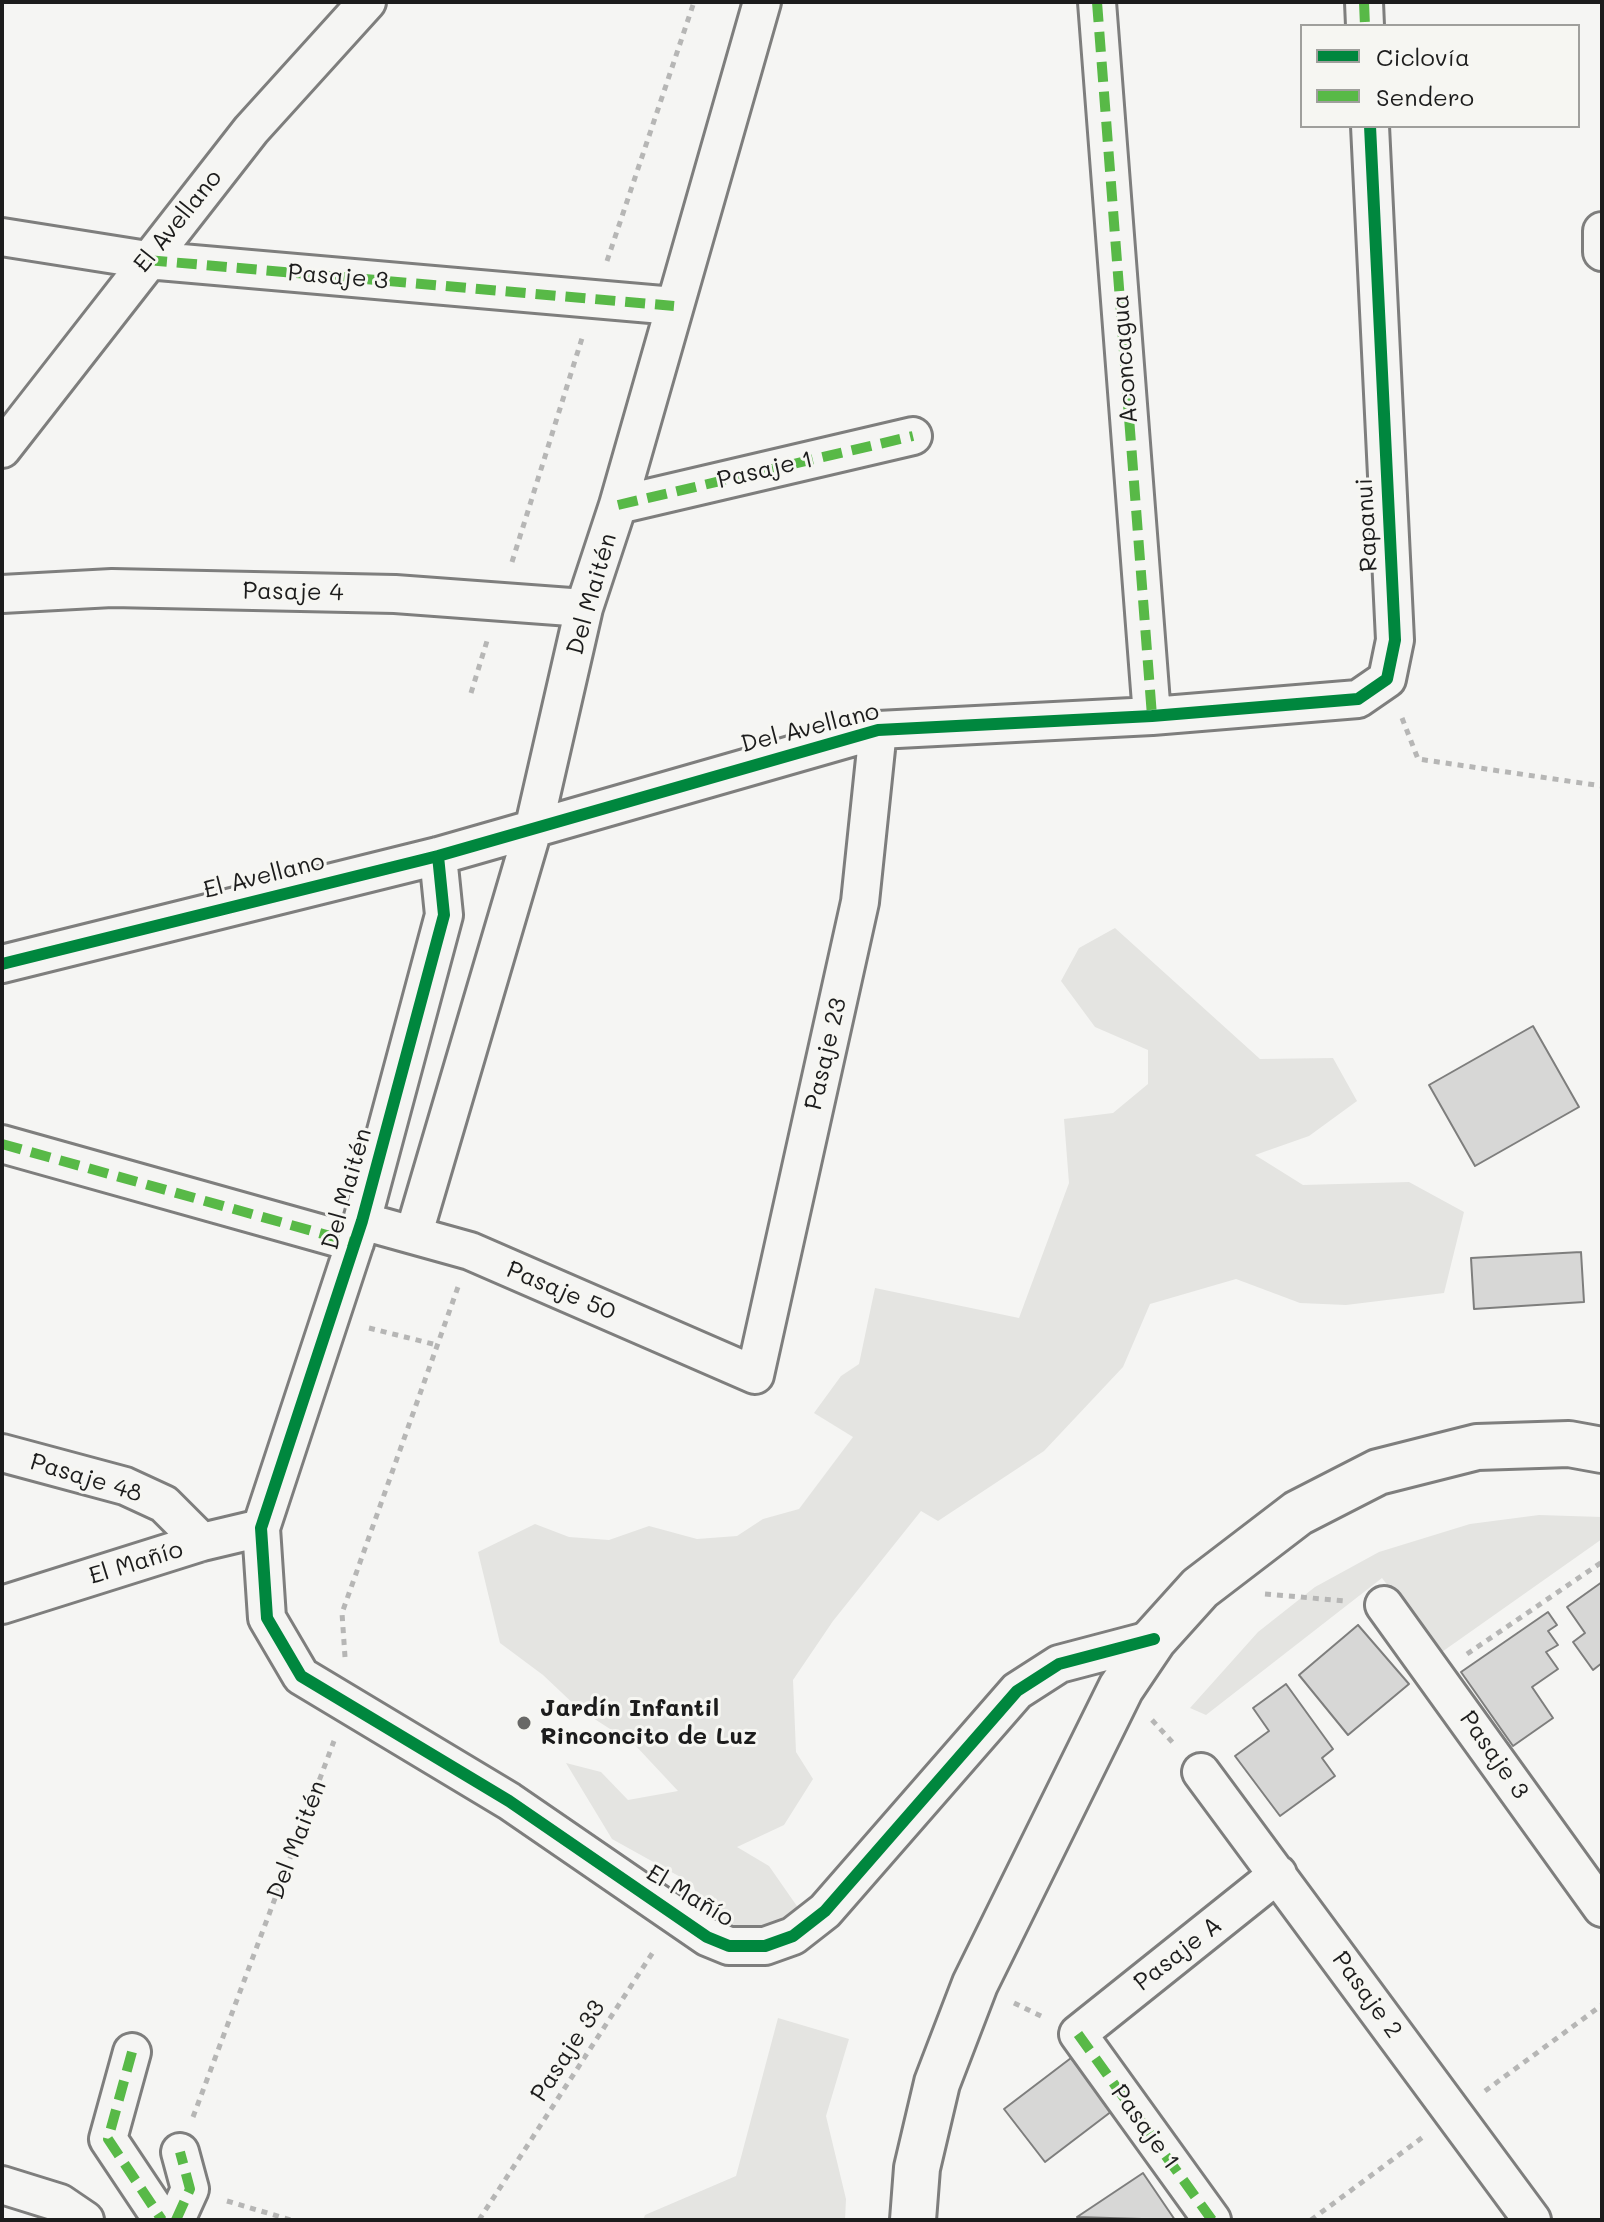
<!DOCTYPE html>
<html>
<head>
<meta charset="utf-8">
<style>
  body { margin:0 }
  #map { position:relative; width:1604px; height:2222px; overflow:hidden; background:#f5f5f3; font-family:Mali,sans-serif }
  canvas { display:block }
  .frame { position:absolute; inset:0; border:4px solid #1c1c1c; pointer-events:none }
  .legend { position:absolute; left:1300px; top:24px; width:280px; height:104px; box-sizing:border-box; background:#f6f6f2; border:2px solid #9f9f9c; margin:0; padding:10px 14px; list-style:none; font-size:24px; color:#1c1c1c }
  .legend li { display:flex; align-items:center; gap:16px; height:40px }
  .legend b { width:40px; border:2px solid #9f9f9c }
</style>
</head>
<body>
<div id="map">
<canvas width="1604" height="2222"></canvas>
<div class="frame"></div>
<ul class="legend">
<li><b style="height:10px;background:#00873e"></b>Ciclovía</li>
<li><b style="height:10px;background:#58b947"></b>Sendero</li>
</ul>
</div>
<script>
const ctx = document.querySelector('canvas').getContext('2d');
ctx.lineJoin = 'round';
function fillPath(path, color) {
  ctx.fillStyle = color;
  ctx.fill(path, 'evenodd');
}
function shape(rows) {
  const path = new Path2D();
  for (const r of rows) {
    path.moveTo(r[0], r[1]);
    for (let i = 2; i < r.length; i += 2) path.lineTo(r[i], r[i + 1]);
  }
  return path;
}
function stroke(path, color, width, dash) {
  ctx.strokeStyle = color;
  ctx.lineWidth = width;
  ctx.lineCap = dash ? 'butt' : 'round';
  ctx.setLineDash(dash || []);
  ctx.stroke(path);
}
function drawText(font, color, halo, rows, align = 'center') {
  ctx.font = font + ' Mali,sans-serif';
  ctx.lineWidth = 6;
  ctx.setLineDash([]);
  ctx.textBaseline = 'middle';
  ctx.strokeStyle = halo;
  ctx.fillStyle = color;
  for (const [text, x, y, turn = 0] of rows) {
    ctx.save();
    ctx.translate(x, y);
    ctx.rotate((+turn || 0) * Math.PI / 180);
    ctx.textAlign = isNaN(turn) ? turn : align;
    if (halo) ctx.strokeText(text, 0, 0);
    ctx.fillText(text, 0, 0);
    ctx.restore();
  }
}
fillPath(shape([
  [1115,928,1260,1059,1333,1058,1357,1101,1309,1136,1255,1155,1303,1185,1409,1182,1464,1212,1444,1293,1346,1305,1300,1303,1236,1279,1150,1304,1123,1367,1044,1451,938,1521,921,1511,833,1621,793,1680,796,1752,813,1779,784,1825,737,1847,769,1866,815,1932,747,1949,704,1921,693,1884,612,1839,566,1763,601,1772,628,1800,678,1791,635,1745,579,1709,543,1675,500,1643,478,1552,535,1524,569,1537,609,1540,649,1526,697,1539,737,1536,763,1519,799,1509,853,1437,814,1413,841,1376,859,1364,875,1288,1019,1318,1069,1183,1064,1119,1113,1113,1148,1084,1148,1050,1095,1027,1061,981,1079,948],
  [1539,1515,1602,1517,1602,1539,1439,1654,1382,1578,1206,1715,1190,1708,1258,1632,1315,1587,1379,1552,1470,1524],
  [778,2018,849,2039,826,2116,846,2199,845,2220,643,2220,645,2215,736,2176]
]), '#e4e4e1');
const building = shape([
  [1533,1026,1579,1107,1475,1166,1429,1085,1533,1026],
  [1581,1252,1584,1302,1474,1309,1471,1258,1581,1252],
  [1602,1582,1602,1663,1593,1670,1573,1642,1585,1633,1567,1607,1602,1582],
  [1548,1612,1557,1625,1548,1631,1558,1645,1546,1652,1558,1669,1532,1687,1553,1718,1513,1746,1461,1672,1548,1612],
  [1358,1625,1409,1684,1348,1735,1299,1675,1358,1625],
  [1286,1684,1333,1749,1322,1758,1335,1776,1280,1816,1235,1756,1269,1731,1253,1708,1286,1684],
  [1071,2058,1112,2111,1045,2162,1004,2109,1071,2058],
  [1143,2173,1175,2220,1077,2217,1143,2173]
]);
fillPath(building, '#d7d7d6');
stroke(building, '#7e7e7d', 2);
const street = shape([
  [1097,2,1152,716],
  [1364,2,1365,26],
  [1602,231,1602,252],
  [2,237,147,260,674,306],
  [2,449,251,130,367,2],
  [618,505,913,436],
  [2,594,112,588,395,594,584,608],
  [438,856,444,915,362,1221,261,1528,267,1618,301,1676,509,1801,707,1937,729,1946,765,1946,793,1936,825,1911,1017,1691,1059,1664,1154,1639],
  [2,964,438,856,878,730,1152,716,1358,699,1387,679,1395,640,1370,126],
  [2,1144,355,1243],
  [362,1221,470,1251,755,1375,860,902,878,730],
  [414,1233,534,826,584,608,618,505,762,2],
  [2,1453,125,1486,164,1504,202,1542],
  [2,1605,202,1542,261,1528],
  [1384,1605,1602,1908],
  [1201,1772,1532,2220],
  [132,2052,108,2139,162,2220],
  [2,2185,60,2203,85,2220],
  [176,2220,190,2189,180,2152],
  [1212,2220,1078,2034,1278,1874]
]);
const secondary = shape([
  [913,2220,917,2168,937,2083,975,1984,1121,1688,1154,1639,1200,1588,1298,1513,1378,1472,1477,1447,1569,1444,1602,1450]
]);
stroke(street, '#7e7e7d', 42);
stroke(secondary, '#7e7e7d', 50);
stroke(shape([
  [607,261,694,2],
  [512,562,583,335],
  [471,693,487,641],
  [1402,718,1418,759,1602,786],
  [369,1328,437,1345],
  [1265,1594,1346,1601],
  [1467,1654,1602,1562],
  [345,1657,342,1613,458,1287],
  [1152,1720,1175,1745],
  [1014,2003,1045,2018],
  [1485,2091,1602,2005],
  [193,2117,334,1741],
  [227,2201,291,2220],
  [479,2220,655,1949],
  [1311,2220,1423,2137]
]), '#b6b6b5', 5, [6, 6]);
stroke(street, '#f5f5f3', 36);
stroke(secondary, '#f5f5f3', 44);
stroke(shape([
  [1097,2,1152,716,1157,716],
  [1364,2,1365,26],
  [147,260,674,306],
  [618,505,913,436],
  [2,1144,355,1243],
  [1078,2034,1212,2220],
  [132,2052,108,2139,162,2220],
  [176,2220,190,2189,180,2152]
]), '#58b947', 10, [20, 10]);
stroke(shape([
  [438,856,444,915,362,1221,261,1528,267,1618,301,1676,509,1801,707,1937,729,1946,765,1946,793,1936,825,1911,1017,1691,1059,1664,1154,1639],
  [2,964,438,856,878,730,1152,716,1358,699,1387,679,1395,640,1370,126]
]), '#00873e', 12);
for (const [x, y, r, color] of [
  [524,1723,8,"#686867"]
]) {
  const dot = new Path2D();
  dot.arc(x, y, r, 0, 2 * Math.PI);
  ctx.fillStyle = color;
  ctx.fill(dot);
  stroke(dot, '#f6f6f2', 3);
}
drawText('24px', '#1c1c1c', '#f6f6f2', [
  ["El Avellano",178,221,-51],
  ["Pasaje 3",338,277,5],
  ["Aconcagua",1125,359,-94],
  ["Pasaje 1",765,470,-13],
  ["Rapanui",1367,525,-93],
  ["Pasaje 4",293,592,1],
  ["Del Maitén",592,594,-74],
  ["Del Avellano",810,728,-14],
  ["El Avellano",264,876,-14],
  ["Pasaje 23",826,1054,-77],
  ["Del Maitén",347,1189,-74],
  ["Pasaje 50",561,1291,23],
  ["Pasaje 48",86,1478,17],
  ["El Mañío",136,1563,-17],
  ["Pasaje 3",1494,1755,55],
  ["Del Maitén",297,1840,-69],
  ["El Mañío",690,1896,31],
  ["Pasaje A",1178,1954,-38],
  ["Pasaje 2",1367,1995,54],
  ["Pasaje 33",568,2051,-57],
  ["Pasaje 1",1145,2127,54]
]);
drawText('bold 24px', '#1c1c1c', '#f6f6f2', [
  ["Jardín Infantil",540,1709],
  ["Rinconcito de Luz",540,1737]
], 'left');
</script>
</body>
</html>
